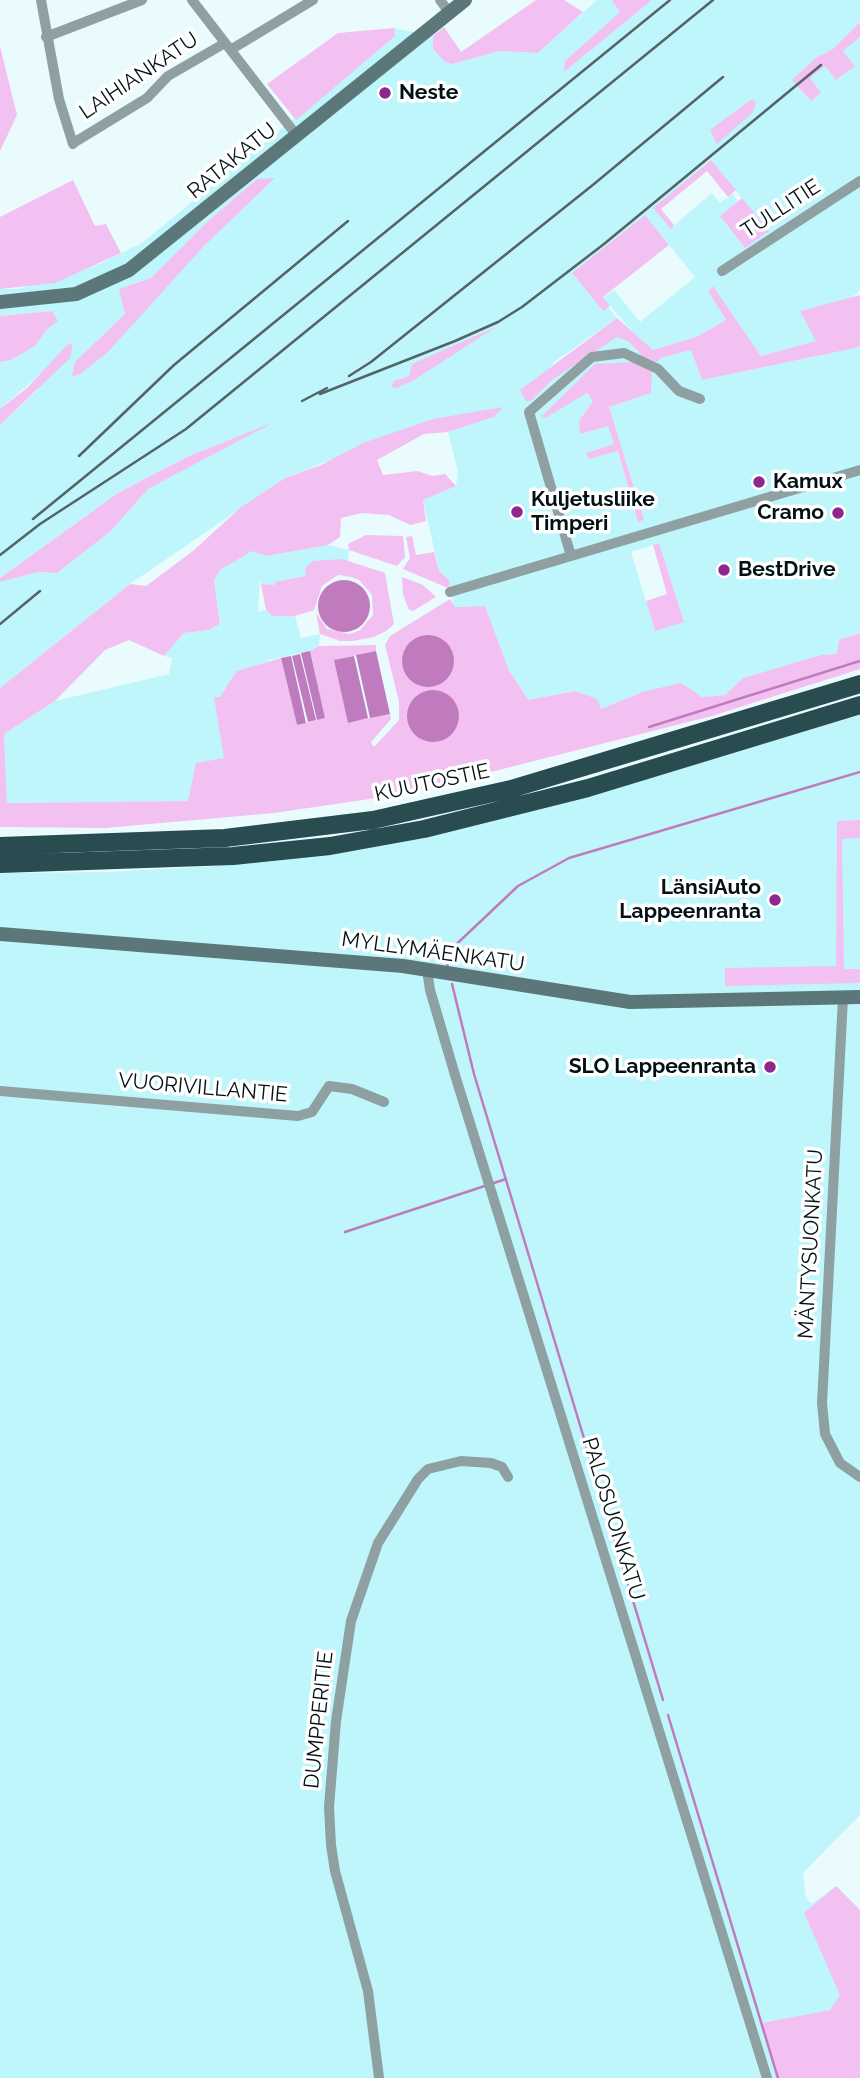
<!DOCTYPE html>
<html>
<head>
<meta charset="utf-8">
<style>
  body { margin:0 }
  canvas { display:block; background:#eafbfd }
</style>
</head>
<body>
<canvas width="860" height="2078"></canvas>
<script>
const ctx = document.querySelector('canvas').getContext('2d');
ctx.lineJoin = 'round';
function fillPath(path, color) {
  ctx.fillStyle = color;
  ctx.fill(path, 'evenodd');
}
function shape(rows) {
  const path = new Path2D();
  for (const r of rows) {
    if (r.length === 3) {
      path.moveTo(r[0] + r[2], r[1]);
      path.arc(r[0], r[1], r[2], 0, 2 * Math.PI);
      continue;
    }
    path.moveTo(r[0], r[1]);
    for (let i = 2; i < r.length; i += 2) path.lineTo(r[i], r[i + 1]);
  }
  return path;
}
function stroke(path, color, width, dash) {
  ctx.strokeStyle = color;
  ctx.lineWidth = width;
  ctx.lineCap = dash ? 'butt' : 'round';
  ctx.setLineDash(dash || []);
  ctx.stroke(path);
}
function drawText(font, color, halo, rows, align = 'center') {
  ctx.font = font + ' Raleway,sans-serif';
  ctx.lineWidth = 7;
  ctx.setLineDash([]);
  ctx.textBaseline = 'middle';
  ctx.strokeStyle = halo;
  ctx.fillStyle = color;
  for (const [text, x, y, turn = 0] of rows) {
    ctx.save();
    ctx.translate(x, y);
    ctx.rotate((+turn || 0) * Math.PI / 180);
    ctx.textAlign = isNaN(turn) ? turn : align;
    if (halo) ctx.strokeText(text, 0, 0);
    ctx.fillText(text, 0, 0);
    ctx.restore();
  }
}
fillPath(shape([
  [597,0,612,0,621,12,565,61,565,71,652,0,860,0,860,291,851,298,800,311,817,341,761,356,713,286,708,291,726,320,696,337,653,350,645,346,603,298,614,290,640,322,695,277,645,215,572,273,603,311,608,307,617,318,554,362,531,401,552,380,617,336,629,342,637,352,661,358,691,350,702,380,860,347,860,633,839,640,837,654,821,655,743,678,725,695,702,697,642,692,601,709,575,691,528,700,509,670,485,606,454,607,449,580,439,571,423,500,456,486,458,472,448,432,494,417,433,419,285,478,130,584,0,688,0,582,39,572,57,573,111,531,148,489,267,425,187,457,118,493,0,578,0,425,38,390,46,369,0,409,0,362,11,360,35,346,47,329,52,311,0,316,0,289,18,289,95,266,142,243,395,36,394,28,433,36,433,49,452,64,500,51,538,53],
  [710,160,768,230,745,248,720,216,738,201,733,194,720,203,712,193,671,228,654,208],
  [257,179,274,179,203,247,92,345,126,314,120,289,151,278,208,221],
  [586,393,651,393,609,407,644,520,638,522,618,451,590,459,586,453,614,444,609,425,581,434,579,421,594,401],
  [659,543,684,622,655,631,631,552],
  [328,545,349,550,348,561,342,559,307,576,275,582,274,585,261,584,260,580,258,612,266,610,272,616,295,616,301,638,320,634,319,646,310,651,268,660,224,758,189,801,7,803,4,734,55,701,169,674,172,658,164,656,184,633,209,630,220,624,214,580,220,570,252,550,267,556],
  [860,715,860,1815,803,1873,806,1898,812,1904,836,1886,860,1910,860,2078,0,2078,0,873,108,872,217,866,325,855,424,838,591,796]
]), '#bff6fb');
fillPath(shape([
  [536,0,564,0,583,12,538,53,500,51,452,64,445,62,433,49,433,36,444,27,461,52],
  [612,0,652,0,564,72,565,61,620,12],
  [860,22,860,37,843,51,855,66,836,80,825,66,810,78,821,93,811,101,792,80,816,58,833,49],
  [394,28,395,36,296,120,267,84,338,33],
  [0,46,17,115,0,151],
  [752,99,756,103,752,113,717,144,710,130],
  [711,160,736,190,728,197,707,171,661,209,674,225,671,229,653,208],
  [275,178,203,247,108,352,79,375,72,376,75,362,125,314,119,289,151,278,208,221,257,179],
  [73,180,95,226,106,224,121,253,55,283,0,289,0,217],
  [742,198,769,231,745,248,720,216],
  [645,215,669,245,603,297,610,306,603,311,572,273],
  [713,286,761,356,816,341,800,311,860,295,860,347,702,380,691,350,661,358,657,362,644,358,629,342,617,337,552,380,531,401,526,401,520,390,617,318,653,350,696,337,726,320,708,291],
  [52,311,58,321,47,329,35,346,11,360,0,362,0,316],
  [496,327,414,380,396,388,391,387,394,381,409,376,412,364],
  [73,343,70,358,0,425,0,409,28,387,67,345],
  [633,362,652,371,651,393,609,407,644,520,638,522,618,451,589,459,586,453,614,444,608,426,580,434,579,421,593,401,587,393,545,418,541,417,595,364],
  [503,407,494,417,448,432,424,434,377,460,383,475,417,471,433,476,445,474,456,486,423,500,426,521,410,525,389,515,362,513,341,518,340,537,328,545,267,556,252,551,220,570,214,580,220,624,209,630,184,633,164,656,129,640,105,650,55,701,4,734,7,803,188,801,196,763,224,758,214,697,220,697,237,671,281,658,297,725,325,718,310,651,319,646,376,645,376,651,335,660,348,722,390,714,391,719,371,742,374,747,399,720,399,702,385,645,390,636,450,599,455,607,485,606,509,670,528,700,575,691,597,699,601,709,642,692,681,683,702,697,725,695,743,678,821,655,837,654,839,640,860,633,860,669,712,716,404,794,274,813,105,828,0,827,0,688,130,584,146,586,193,551,240,508,285,478,321,465,363,443,433,419],
  [276,421,148,489,111,531,57,573,39,572,0,582,0,578,118,493,187,457],
  [366,535,403,536,405,557,397,566,349,550,348,544],
  [412,536,416,555,434,552,439,571,449,580,450,589,403,569,410,558,406,537],
  [659,543,684,622,655,631,646,601,667,594,653,545],
  [342,559,385,573,394,624,386,631,374,637,353,641,340,641,320,634,316,613,327,629,350,634,360,630,373,615,372,595,359,580,351,577,338,575,322,586,314,610,295,616,272,616,266,610,261,584,274,585,275,582,306,576,305,568,313,561],
  [402,577,423,585,436,597,413,611,409,610,403,594],
  [860,820,860,838,842,839,844,969,860,969,860,983,725,986,725,968,836,966,837,821],
  [836,1886,860,1910,860,2078,776,2078,762,2023,830,2010,840,1995,804,1913]
]), '#f3c1f1');
fillPath(shape([
  [344,606,26],
  [428,661,26],
  [310,651,325,718,317,720,301,653],
  [376,651,390,714,370,718,356,655],
  [300,654,316,720,308,722,292,656],
  [291,656,306,723,297,725,281,658],
  [354,656,368,718,348,723,334,660],
  [433,716,26]
]), '#c07bbf');
stroke(shape([
  [649,727,860,661],
  [448,967,445,955,518,886,569,858,860,772],
  [452,984,474,1074,663,1700],
  [345,1232,506,1179],
  [668,1715,778,2078]
]), '#c07bbf', 2.5);
stroke(shape([
  [41,0,59,99,73,144],
  [192,0,297,136],
  [440,0,449,12],
  [46,37,142,0],
  [232,49,313,0],
  [75,142,147,98,168,76,225,43],
  [722,271,860,181],
  [571,556,529,412,592,357,624,353,658,369,679,391,700,399],
  [450,592,860,470],
  [427,970,430,990,455,1075,767,2078],
  [843,998,822,1403,825,1434,840,1463,860,1477],
  [0,1091,298,1116,312,1112,329,1086,352,1089,384,1102],
  [379,2078,368,1991,335,1871,331,1845,329,1807,336,1721,351,1621,378,1543,418,1479,428,1469,461,1461,491,1463,502,1467,508,1477]
]), '#8ea0a2', 10);
stroke(shape([
  [0,302,76,294,129,270,465,0],
  [0,934,403,966,630,1002,860,997]
]), '#5c7779', 14);
stroke(shape([
  [0,846,225,838,373,820,511,789,860,684],
  [0,864,233,856,330,846,424,829,588,788,860,705]
]), '#284c50', 18);
stroke(shape([
  [349,376,371,362,594,184,723,77],
  [320,394,455,341,498,322,522,307,604,244,821,65],
  [302,401,327,388],
  [79,456,174,365,348,221],
  [33,519,670,0],
  [0,555,40,524,186,429,713,0],
  [0,624,40,591]
]), '#546365', 2.5);
for (const [x, y, r, color] of [
  [385,93,7,"#8d288e"],
  [759,482,7,"#8d288e"],
  [517,512,7,"#8d288e"],
  [838,513,7,"#8d288e"],
  [724,570,7,"#8d288e"],
  [775,900,7,"#8d288e"],
  [770,1067,7,"#8d288e"]
]) {
  const dot = new Path2D();
  dot.arc(x, y, r, 0, 2 * Math.PI);
  ctx.fillStyle = color;
  ctx.fill(dot);
  stroke(dot, '#fff', 2.5);
}
drawText('21px', '#021113', '#fff', [
  ["LAIHIANKATU",139,76,-34],
  ["RATAKATU",232,161,-39],
  ["TULLITIE",781,209,-33],
  ["KUUTOSTIE",432,783,-12],
  ["MYLLYMÄENKATU",433,952,8],
  ["VUORIVILLANTIE",203,1088,5],
  ["MÄNTYSUONKATU",811,1244,-87],
  ["PALOSUONKATU",613,1519,73],
  ["DUMPPERITIE",319,1720,-84]
]);
drawText('bold 21px', '#021113', '#fff', [
  ["Neste",399,93],
  ["Kamux",773,482],
  ["Kuljetusliike",531,500],
  ["Timperi",531,524],
  ["Cramo",824,513,"right"],
  ["BestDrive",738,570],
  ["LänsiAuto",761,888,"right"],
  ["Lappeenranta",761,912,"right"],
  ["SLO Lappeenranta",756,1067,"right"]
], 'left');
</script>
</body>
</html>
